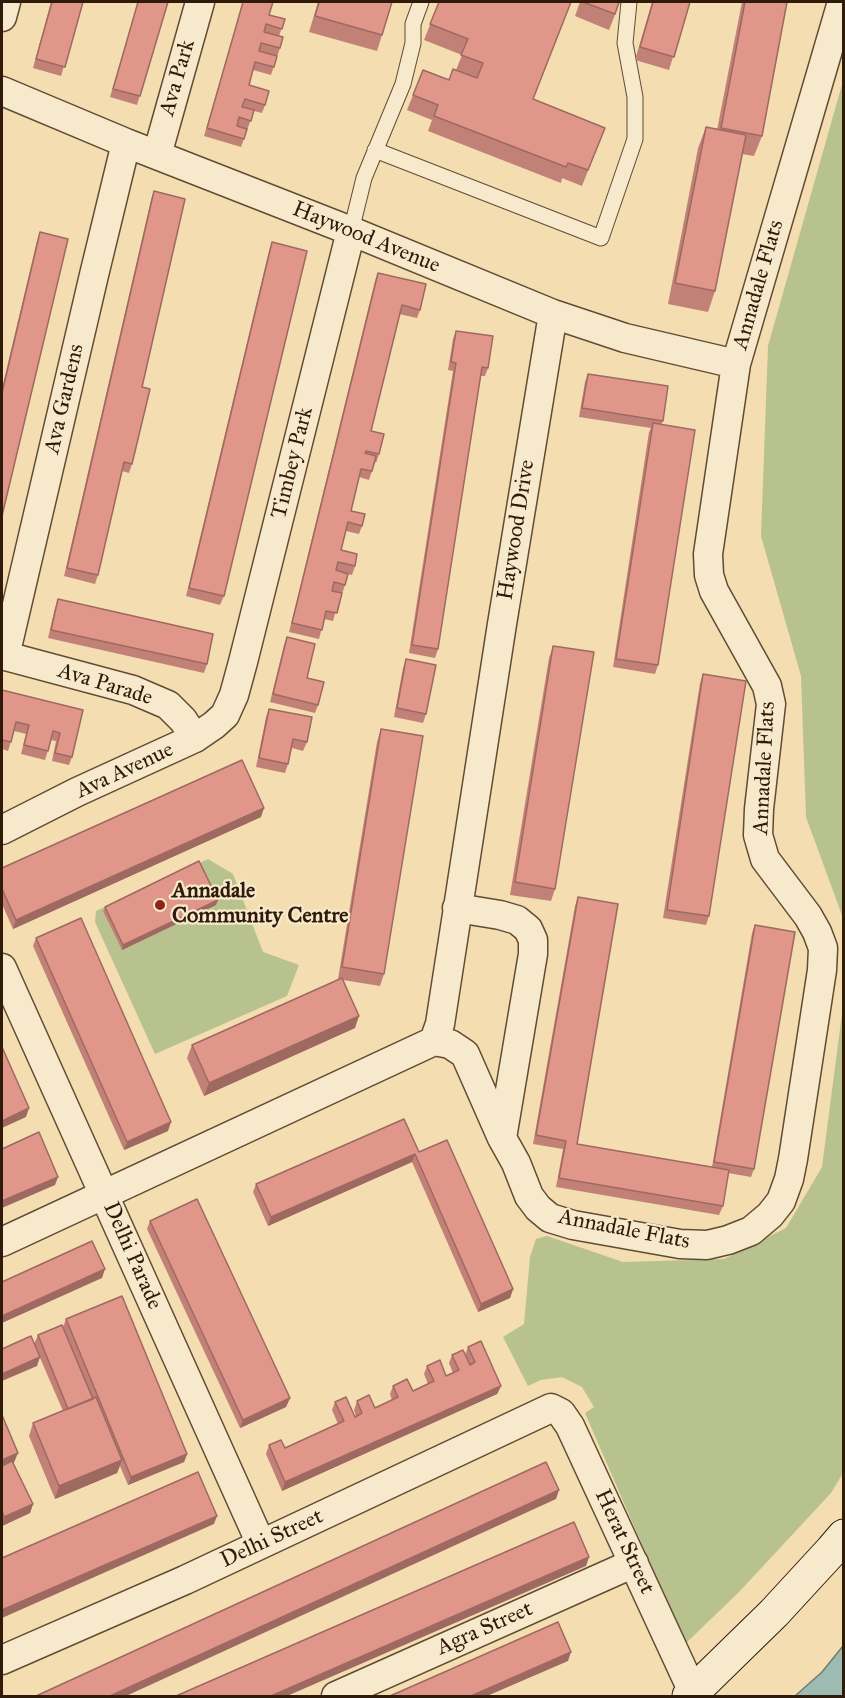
<!DOCTYPE html>
<html>
<head>
<meta charset="utf-8">
<style>
  body { margin:0 }
  #map { position:relative; width:845px; height:1698px; overflow:hidden; background:#f3ddb1; font-family:"IM FELL Great Primer",serif }
  canvas { display:block }
  .frame { position:absolute; inset:0; border:3px solid #301a09; pointer-events:none }
</style>
</head>
<body>
<div id="map">
<canvas width="845" height="1698"></canvas>
<div class="frame"></div>
</div>
<script>
const ctx = document.querySelector('canvas').getContext('2d');
ctx.lineJoin = 'round';
function fillPath(path, color) {
  ctx.fillStyle = color;
  ctx.fill(path, 'evenodd');
}
function shape(rows) {
  const path = new Path2D();
  for (const r of rows) {
    path.moveTo(r[0], r[1]);
    for (let i = 2; i < r.length; i += 2) path.lineTo(r[i], r[i + 1]);
  }
  return path;
}
function stroke(path, color, width, dash) {
  ctx.strokeStyle = color;
  ctx.lineWidth = width;
  ctx.lineCap = dash ? 'butt' : 'round';
  ctx.setLineDash(dash || []);
  ctx.stroke(path);
}
function drawText(font, color, halo, rows, align = 'center') {
  ctx.font = font + ' "IM FELL Great Primer",serif';
  ctx.lineWidth = 4.5;
  ctx.setLineDash([]);
  ctx.textBaseline = 'middle';
  ctx.strokeStyle = halo;
  ctx.fillStyle = color;
  for (const [text, x, y, turn = 0] of rows) {
    ctx.save();
    ctx.translate(x, y);
    ctx.rotate((+turn || 0) * Math.PI / 180);
    ctx.textAlign = isNaN(turn) ? turn : align;
    if (halo) ctx.strokeText(text, 0, 0);
    ctx.fillText(text, 0, 0);
    ctx.restore();
  }
}
fillPath(shape([
  [843,81,843,918,806,817,801,676,761,536,768,346],
  [208,859,233,874,263,952,299,965,287,996,155,1054,95,922,96,911],
  [843,1006,843,1473,831,1493,739,1592,685,1644,585,1413,594,1407,582,1387,562,1377,541,1380,528,1386,503,1337,524,1324,530,1257,536,1239,547,1236,623,1262,724,1259,786,1228,822,1167]
]), '#b8c28e');
const water = shape([
  [843,1646,843,1696,795,1696,822,1672,843,1646]
]);
fillPath(water, '#9dbbb2');
stroke(water, '#717b6e', 1.5);
const lane = shape([
  [375,150,601,238,635,139,635,97,625,43,629,2],
  [351,231,364,178,403,84,413,43,413,24,421,2]
]);
const street = shape([
  [2,17,6,2],
  [2,91,126,143,351,231,553,314,625,338,736,364],
  [157,155,200,2],
  [553,314,502,624,440,1024,434,1041,450,1044,465,1054,502,1138,516,1163,529,1196,538,1208,550,1218,573,1225,680,1244,707,1245,728,1240,751,1231,770,1215,781,1201,789,1179,793,1159,822,970,823,948,817,932,808,916,765,859,758,835,759,809,771,704,767,686,714,591,709,575,708,554,736,364,842,2],
  [2,655,133,690,168,705,183,720,195,738],
  [5,656,94,275,126,143],
  [2,830,77,792,195,738,214,725,225,715,234,695,243,662,351,231],
  [457,908,500,915,517,920,528,929,533,940,533,954,502,1138],
  [2,968,261,1544],
  [2,1242,434,1041],
  [2,1660,185,1580,551,1408,561,1413,570,1426,693,1692],
  [336,1696,634,1563]
]);
const secondary = shape([
  [689,1696,774,1613,832,1550,844,1536]
]);
stroke(lane, '#614b33', 17);
stroke(street, '#614b33', 31);
stroke(secondary, '#301a09', 35);
stroke(lane, '#f7e9cc', 15);
stroke(street, '#f7e9cc', 28);
stroke(secondary, '#f7e9cc', 33);
fillPath(shape([
  [51,2,83,2,61,76,33,68],
  [138,2,168,2,137,105,110,97],
  [243,2,273,2,269,15,285,19,279,36,280,48,271,75,253,70,249,85,265,105,262,113,254,111,241,147,204,136],
  [318,2,392,2,382,35,377,51,309,32],
  [439,2,533,99,605,128,582,186,562,178,561,183,428,131,432,120,407,110,423,70,449,80,456,70,462,55,424,40],
  [579,2,620,2,609,30,575,16,580,2],
  [652,2,690,2,669,70,635,60],
  [742,2,787,2,762,136,754,156,742,154,715,291,708,312,668,304,698,148,706,127,717,130],
  [154,191,142,387,132,464,129,473,122,471,98,575,95,584,64,576,151,200],
  [40,232,2,516,2,388,37,241],
  [272,242,224,596,220,605,186,596,269,251],
  [378,273,420,310,417,318,399,314,371,431,379,454,376,463,375,462,369,480,359,477,351,511,362,526,359,534,346,531,341,550,355,566,352,575,348,574,345,585,342,594,341,593,333,621,324,619,319,639,289,632,375,281],
  [456,331,488,368,485,376,481,376,438,649,435,658,409,653,453,371,448,370,453,339],
  [588,374,663,421,661,425,658,665,655,674,613,667,649,432,651,428,579,417,585,382],
  [58,599,207,664,204,673,48,638,55,608],
  [287,637,307,678,318,705,315,713,270,702,284,645],
  [553,646,555,889,551,901,510,895,549,658],
  [406,659,426,714,423,723,394,717,403,668],
  [703,674,709,916,706,925,663,918,700,683],
  [2,690,83,710,72,757,69,765,52,761,56,741,51,740,45,760,21,754,26,734,14,731,8,751,2,749],
  [269,709,307,742,303,751,292,748,288,764,285,773,256,767,266,717],
  [381,729,384,974,380,986,343,980,355,1028,204,1096,187,1058,192,1045,340,979,338,979,377,742],
  [261,817,13,929,2,904,2,868],
  [578,897,577,1144,712,1167,752,933,755,925,754,1169,751,1177,728,1173,723,1206,719,1215,556,1187,563,1149,533,1144,575,906],
  [216,905,122,950,103,911,105,907],
  [36,938,168,1131,124,1150,33,946],
  [419,1152,513,1289,510,1298,478,1312,412,1162,268,1226,253,1192,256,1184],
  [150,1221,290,1398,286,1407,240,1428,147,1229],
  [66,1319,187,1454,184,1462,128,1485,120,1466,117,1473,55,1499,29,1436,33,1423,63,1411,34,1344,38,1335,63,1327],
  [468,1347,501,1386,497,1394,282,1491,266,1454,269,1445,285,1448,338,1424,332,1410,335,1402,355,1417,356,1416,354,1410,357,1401,375,1408,392,1400,390,1394,393,1386,413,1391,428,1384,424,1374,427,1366,446,1376,453,1373,449,1363,452,1355,465,1355],
  [2,1415,14,1464,33,1504,30,1513,2,1526]
]), '#c28177');
fillPath(shape([
  [264,808,261,817,13,929,16,920],
  [218,900,216,905,122,950,123,945],
  [359,1016,355,1028,204,1096,209,1083],
  [29,1108,26,1117,2,1128,2,1121],
  [171,1122,168,1131,124,1150,127,1142],
  [415,1154,412,1162,268,1226,271,1217],
  [58,1177,55,1185,2,1208,2,1201],
  [105,1269,102,1278,2,1323,2,1316],
  [513,1289,510,1298,478,1312,481,1304],
  [40,1357,37,1366,2,1381,2,1374],
  [501,1386,497,1394,282,1491,285,1482],
  [290,1398,286,1407,240,1428,243,1420],
  [18,1453,13,1465,2,1470,2,1460],
  [187,1454,184,1462,128,1485,131,1477],
  [122,1460,117,1473,55,1499,59,1486],
  [559,1490,556,1499,126,1696,110,1696],
  [33,1504,30,1513,2,1526,4,1517],
  [217,1516,214,1524,2,1618,2,1610],
  [589,1557,586,1566,287,1696,271,1696],
  [571,1652,568,1661,487,1696,471,1696]
]), '#9e6961');
const building = shape([
  [52,2,83,2,65,67,36,59,52,2],
  [138,2,168,2,140,96,113,89,138,2],
  [243,2,273,2,269,15,285,19,282,29,266,24,264,32,283,37,280,48,261,43,259,51,277,56,274,67,255,62,249,85,269,91,265,105,245,99,242,107,254,110,251,121,239,117,237,126,247,129,244,139,207,128,243,2],
  [319,2,392,2,382,35,315,16,319,2],
  [439,2,571,2,533,99,605,128,588,170,568,163,566,167,434,116,438,105,413,95,423,70,449,80,453,69,477,78,483,63,461,55,468,39,430,24,439,2],
  [583,2,619,2,615,14,583,2],
  [653,2,690,2,674,57,640,47,653,2],
  [745,2,787,2,762,136,721,128,745,2],
  [706,127,746,135,715,291,675,283,706,127],
  [154,191,185,199,142,387,150,389,132,464,124,462,98,575,67,568,154,191],
  [40,232,68,239,2,516,2,393,40,232],
  [272,242,307,251,224,596,189,588,272,242],
  [378,273,426,284,420,310,402,305,371,431,384,434,379,454,366,451,365,453,376,456,372,471,361,469,351,511,365,514,362,526,348,522,341,550,357,554,355,566,338,562,336,570,348,574,345,585,334,582,332,591,342,593,337,613,326,611,322,630,292,623,378,273],
  [456,331,493,336,488,368,482,367,438,649,412,645,456,363,451,362,456,331],
  [588,374,668,386,663,421,582,408,588,374],
  [653,423,695,430,658,665,616,659,653,423],
  [58,599,213,634,207,664,51,630,58,599],
  [287,637,315,644,307,678,324,682,318,705,273,694,287,637],
  [553,646,594,652,555,889,515,882,553,646],
  [406,659,436,665,426,714,397,708,406,659],
  [703,674,746,681,709,916,667,910,703,674],
  [2,690,83,710,72,757,55,753,60,733,53,731,48,751,24,745,29,725,16,722,11,742,2,740,2,690],
  [269,709,312,717,307,742,293,739,288,764,259,758,269,709],
  [381,729,423,736,384,974,342,967,381,729],
  [242,760,264,808,16,920,2,889,2,868,242,760],
  [199,861,218,900,123,945,105,907,199,861],
  [578,897,618,904,577,1144,729,1170,723,1206,559,1178,566,1141,536,1135,578,897],
  [81,918,171,1122,127,1142,36,938,81,918],
  [755,925,795,932,754,1169,714,1162,755,925],
  [342,978,359,1016,209,1083,192,1045,342,978],
  [2,1047,29,1108,2,1121,2,1047],
  [404,1119,419,1152,447,1140,513,1289,481,1304,415,1154,271,1217,256,1184,404,1119],
  [39,1132,58,1177,2,1201,2,1149,39,1132],
  [197,1199,290,1398,243,1420,150,1221,197,1199],
  [92,1241,105,1269,2,1316,2,1282,92,1241],
  [122,1296,187,1454,131,1477,66,1319,122,1296],
  [62,1325,93,1399,68,1409,38,1335,62,1325],
  [31,1336,40,1357,2,1374,2,1349,31,1336],
  [481,1341,501,1386,285,1482,269,1445,281,1440,285,1448,344,1421,335,1402,346,1397,355,1417,362,1413,357,1401,369,1395,375,1408,398,1397,393,1386,407,1379,413,1391,434,1381,427,1366,440,1360,446,1376,459,1370,452,1355,463,1350,470,1365,475,1362,468,1347,481,1341],
  [96,1397,122,1460,59,1486,33,1423,96,1397],
  [2,1415,18,1453,2,1460,2,1415],
  [12,1461,33,1504,4,1517,2,1511,2,1466,12,1461],
  [546,1462,559,1490,110,1696,36,1696,546,1462],
  [198,1472,217,1516,2,1610,2,1558,198,1472],
  [574,1522,589,1557,271,1696,176,1696,574,1522],
  [558,1622,571,1652,471,1696,390,1696,558,1622]
]);
fillPath(building, '#e1968a');
stroke(building, '#9e6961', 1.5);
for (const [x, y, r, color] of [
  [160,905,6,"#8f2418"]
]) {
  const dot = new Path2D();
  dot.arc(x, y, r, 0, 2 * Math.PI);
  ctx.fillStyle = color;
  ctx.fill(dot);
  stroke(dot, '#f7e9cc', 2);
}
drawText('22px', '#301a09', '#f7e9cc', [
  ["Ava Park",178,78,-74],
  ["Haywood Avenue",366,238,22],
  ["Annadale Flats",759,285,-74],
  ["Ava Gardens",65,399,-77],
  ["Timbey Park",293,463,-76],
  ["Haywood Drive",517,530,-81],
  ["Ava Parade",105,685,17],
  ["Annadale Flats",765,768,-87],
  ["Ava Avenue",125,771,-25],
  ["Annadale Flats",624,1230,11],
  ["Delhi Parade",132,1256,66],
  ["Delhi Street",272,1539,-25],
  ["Herat Street",624,1542,65],
  ["Agra Street",485,1629,-24]
]);
drawText('bold 22px', '#301a09', '#f7e9cc', [
  ["Annadale",172,892],
  ["Community Centre",172,917]
], 'left');
</script>
</body>
</html>
